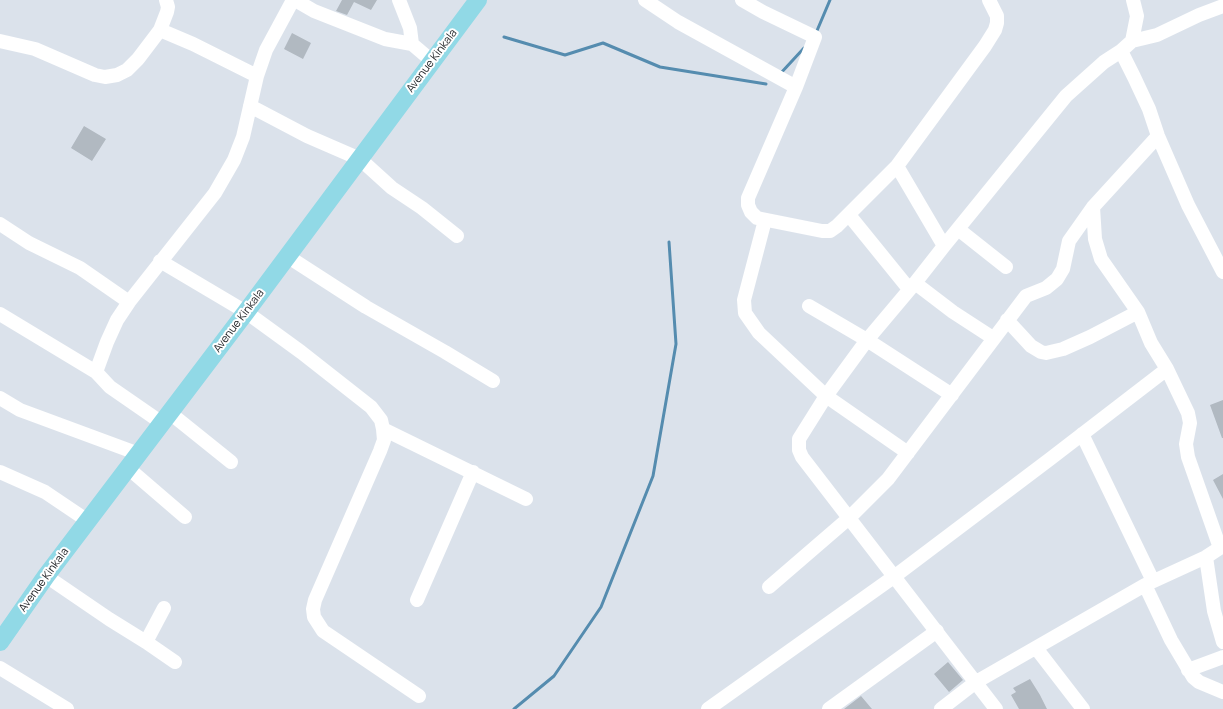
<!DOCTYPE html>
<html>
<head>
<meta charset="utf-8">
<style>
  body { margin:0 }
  canvas { display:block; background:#dbe2eb }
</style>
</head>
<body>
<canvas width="1223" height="709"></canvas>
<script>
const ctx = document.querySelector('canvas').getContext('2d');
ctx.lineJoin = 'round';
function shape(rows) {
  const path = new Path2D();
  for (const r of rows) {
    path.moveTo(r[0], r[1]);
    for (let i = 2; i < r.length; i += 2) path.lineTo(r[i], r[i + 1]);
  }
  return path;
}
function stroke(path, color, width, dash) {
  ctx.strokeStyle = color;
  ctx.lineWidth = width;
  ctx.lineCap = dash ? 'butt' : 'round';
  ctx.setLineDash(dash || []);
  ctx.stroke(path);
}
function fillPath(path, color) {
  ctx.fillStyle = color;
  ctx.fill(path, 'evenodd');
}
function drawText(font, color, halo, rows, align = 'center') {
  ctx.font = font + ' Manrope,sans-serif';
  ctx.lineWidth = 4;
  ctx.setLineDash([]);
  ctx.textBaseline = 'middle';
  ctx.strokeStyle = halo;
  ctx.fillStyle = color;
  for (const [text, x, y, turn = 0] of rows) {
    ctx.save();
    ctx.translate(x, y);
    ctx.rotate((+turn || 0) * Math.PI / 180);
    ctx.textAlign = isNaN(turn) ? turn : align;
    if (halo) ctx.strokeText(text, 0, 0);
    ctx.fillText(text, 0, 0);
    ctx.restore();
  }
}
stroke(shape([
  [816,33,830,0],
  [504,37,565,55,603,43,660,67,766,84],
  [780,74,804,48],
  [514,709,554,676,601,607,653,476,676,344,669,242]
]), '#558caf', 3);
fillPath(shape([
  [342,0,377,0,371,10,354,2,347,15,336,11],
  [292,33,311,43,303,59,284,49],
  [84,126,106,139,92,161,71,148],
  [1223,400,1223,438,1222,438,1210,405],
  [1223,474,1223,499,1213,480],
  [948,662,963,680,949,692,934,674],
  [1030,679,1040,695,1047,709,1019,709,1011,695,1016,692,1013,688],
  [861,696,872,709,844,709]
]), '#b1b9c1');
stroke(shape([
  [295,0,314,11,385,39,412,44,432,61],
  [399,0,410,28,412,44],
  [645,0,678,22,796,87],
  [742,0,763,12,815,37,796,87,748,198,748,205,751,212,757,218,822,231,830,231,837,226,897,166,985,46,995,30,997,23,997,16,989,0],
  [160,30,167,12,168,7,166,0],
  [0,41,35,49,95,75,105,77,117,75,127,70,138,59,160,30,193,44,257,76,266,50,293,0],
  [1132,41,1137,16,1133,0],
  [1121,51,1134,77,1149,109,1158,136,1188,205,1223,272],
  [250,106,307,136,360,159,392,188,422,208,457,236],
  [897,166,944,246],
  [1093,207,1095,239,1101,259,1138,312,1151,343,1167,369,1188,413,1190,423,1186,444,1188,457,1220,548],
  [849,215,909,289],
  [765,220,744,300,745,313,759,333,826,396,908,453],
  [0,224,29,243,80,268,129,302],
  [958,229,1006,267],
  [287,256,366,307,445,352,493,381],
  [160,261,246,312,301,352,371,407,381,420,383,429,384,440,380,451,315,600,313,609,314,617,323,631,419,696],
  [915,283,953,312,993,338],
  [809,306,867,340,952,395],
  [0,314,96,372],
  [1007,320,1031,346,1041,352,1046,353,1063,349,1090,337,1138,312],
  [0,398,20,410,139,454],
  [170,413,231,462],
  [162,423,110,387,96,372,107,342,117,320,129,302,215,193,234,160,243,137,257,76],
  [383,429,526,499],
  [1082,434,1153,581],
  [128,468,185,517],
  [0,472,45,492,88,521],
  [1206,557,1214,611,1223,642],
  [46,576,109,619,146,642,175,662],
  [1145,585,1171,640,1193,677,1199,682,1223,692],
  [769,587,849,518,888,479,1026,296,1046,288,1057,279,1063,269,1069,241,1093,207,1158,136],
  [417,600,473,472],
  [146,642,164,608],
  [1036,648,1083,709],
  [0,668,67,709],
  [1188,670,1223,657],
  [708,709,895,576,1050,459,1167,369],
  [829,709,937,631],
  [941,709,976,682,1145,585,1206,557,1223,546],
  [996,709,802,457,799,450,799,439,826,396,867,340,915,283,944,246,1066,96,1104,62,1121,51,1132,41,1157,35,1199,15,1223,6]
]), '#fff', 14);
stroke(shape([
  [0,642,46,576,246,312,478,0]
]), '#91d9e6', 18);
drawText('11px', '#25282b', '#fff', [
  ["Avenue Kinkala",432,61,-53],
  ["Avenue Kinkala",239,321,-53],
  ["Avenue Kinkala",44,580,-54]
]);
</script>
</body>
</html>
